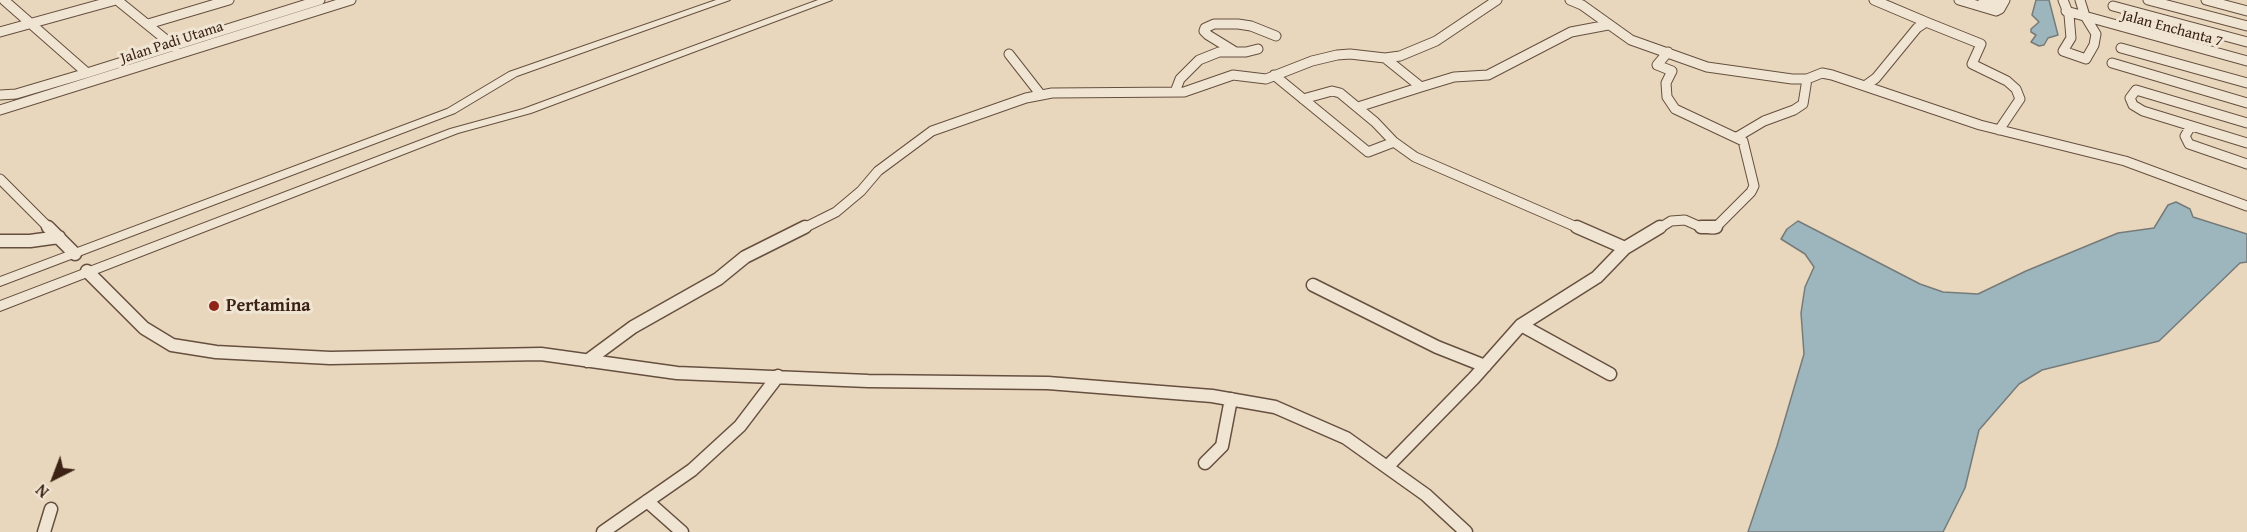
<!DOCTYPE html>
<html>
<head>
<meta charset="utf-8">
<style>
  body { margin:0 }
  #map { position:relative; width:2247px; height:532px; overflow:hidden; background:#e8d7bc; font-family:"Gentium Book Plus",serif }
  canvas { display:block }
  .north { position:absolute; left:24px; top:448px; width:60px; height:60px; -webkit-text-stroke:4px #f0e5d3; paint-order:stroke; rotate:222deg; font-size:16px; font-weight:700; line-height:24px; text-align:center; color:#3b2215 }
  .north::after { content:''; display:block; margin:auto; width:21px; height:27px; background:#3b2215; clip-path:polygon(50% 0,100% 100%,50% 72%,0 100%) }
</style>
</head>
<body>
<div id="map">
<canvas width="2247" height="532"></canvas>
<div class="north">N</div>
</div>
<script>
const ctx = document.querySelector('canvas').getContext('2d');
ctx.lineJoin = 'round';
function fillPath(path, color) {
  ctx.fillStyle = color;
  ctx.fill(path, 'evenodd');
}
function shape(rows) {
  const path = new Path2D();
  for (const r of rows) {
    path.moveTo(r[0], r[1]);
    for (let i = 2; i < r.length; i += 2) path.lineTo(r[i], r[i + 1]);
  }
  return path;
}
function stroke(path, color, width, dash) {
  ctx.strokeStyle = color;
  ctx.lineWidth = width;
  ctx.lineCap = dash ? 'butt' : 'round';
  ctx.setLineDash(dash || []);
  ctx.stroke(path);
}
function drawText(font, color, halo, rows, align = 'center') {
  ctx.font = font + ' "Gentium Book Plus",serif';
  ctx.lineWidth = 6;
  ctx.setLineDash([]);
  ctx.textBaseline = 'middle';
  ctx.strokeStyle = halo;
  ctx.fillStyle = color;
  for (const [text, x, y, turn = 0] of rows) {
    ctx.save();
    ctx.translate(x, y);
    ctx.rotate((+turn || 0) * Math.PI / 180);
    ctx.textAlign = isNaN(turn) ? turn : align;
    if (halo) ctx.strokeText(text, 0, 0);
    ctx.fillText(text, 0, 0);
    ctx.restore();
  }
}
const water = shape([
  [2036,0,2049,0,2058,35,2048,38,2044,45,2039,46,2031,42,2036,35,2031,32,2031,29,2039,22,2032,15,2036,0],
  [2176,202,2190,209,2193,217,2247,234,2247,262,2240,263,2159,341,2042,370,2019,384,1979,430,1965,488,1943,532,1748,532,1777,446,1804,354,1801,313,1805,287,1814,267,1805,254,1781,239,1787,229,1798,221,1920,284,1943,292,1978,294,2026,271,2118,233,2154,228,2168,205,2176,202]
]);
fillPath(water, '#9db6bd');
stroke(water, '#767b7a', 1.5);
const minorFar1 = shape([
  [4,0,87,73],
  [117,0,175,47],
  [1570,0,1582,5,1631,40,1707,67,1792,79,1807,79,1822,73,1832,75,1980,125,2125,161,2247,206],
  [1959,0,1996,11,2000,9,2005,0],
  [1983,0,2002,5],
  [2063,0,2069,15,2071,38,2063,51,2086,59,2094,45,2096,34,2085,16,2080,0],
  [2148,0,2247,26],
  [2206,0,2247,11],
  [2113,6,2247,42],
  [2066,11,2247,61],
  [1926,22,1981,44,1972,64,2007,81,2016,89,2020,99,1999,130],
  [148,24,229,0],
  [0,32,116,0],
  [2121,48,2247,83],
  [1234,51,1208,35,1204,31,1205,28,1214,24,1238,24,1251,26,1276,36],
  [1668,52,1657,65,1672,71,1666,83,1667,97,1675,109,1743,141,1754,186,1751,192,1714,229],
  [1009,54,1041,95],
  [2112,63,2247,103],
  [1274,75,1368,152,1394,142],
  [1865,86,1876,78,1917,28,1926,22,1874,0],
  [1421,87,1454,77,1488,75,1571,32,1608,25],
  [1175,92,1180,79,1199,60,1219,52,1246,52,1258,49],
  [0,95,16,94,87,73,320,0],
  [1303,99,1332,91,1340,93,1375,122,1394,142,1415,157,1581,229],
  [1358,107,1421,87,1385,58],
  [0,110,351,0],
  [2247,123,2136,90,2130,98,2133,105,2143,111,2247,143],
  [2191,126,2185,136,2189,144,2247,164],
  [1737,137,1764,121,1794,110,1803,104,1807,79],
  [0,179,50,229],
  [802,229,836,212,861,191,878,171,932,131,1026,98,1052,93,1184,92,1233,75,1266,79,1312,61,1337,55,1350,54,1385,58,1400,56,1436,41,1497,0],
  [1658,229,1671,221,1685,220,1703,228,1712,229]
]);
const minor = shape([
  [48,227,75,254],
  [1577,227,1625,248],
  [1701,227,1716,227],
  [0,241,30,241,59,237],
  [87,271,144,328,172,345,216,352,330,358,541,354,677,373,868,381,1048,383,1212,396,1275,407,1346,438,1426,495,1466,532],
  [1313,285,1437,347,1485,366],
  [1521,325,1610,374],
  [587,361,633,327,718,279,745,257,805,227],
  [1205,463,1222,446,1231,399],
  [1388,466,1474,378,1521,325,1597,277,1625,248,1660,227],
  [647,501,682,532],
  [44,532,51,509],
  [603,532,692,470,740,426,778,376]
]);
const tertiary = shape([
  [716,0,730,0,517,76,455,113,0,286,0,277,447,109,509,72,716,0],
  [818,0,832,0,531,113,458,133,0,311,0,301,450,129,523,109,818,0]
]);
stroke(minorFar1, '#664f3f', 11);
stroke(minor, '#664f3f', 15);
stroke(tertiary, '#664f3f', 2);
stroke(minorFar1, '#f0e5d3', 9);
stroke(minor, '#f0e5d3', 12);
fillPath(tertiary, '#f0e5d3');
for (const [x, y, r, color] of [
  [214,306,6,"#8f2418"]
]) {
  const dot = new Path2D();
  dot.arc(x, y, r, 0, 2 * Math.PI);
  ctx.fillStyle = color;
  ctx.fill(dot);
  stroke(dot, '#f0e5d3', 2);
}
drawText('15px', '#3b2215', '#f0e5d3', [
  ["Jalan Enchanta 7",2172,29,15],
  ["Jalan Padi Utama",172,43,-18]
]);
drawText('bold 18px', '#3b2215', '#f0e5d3', [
  ["Pertamina",226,306]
], 'left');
</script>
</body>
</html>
